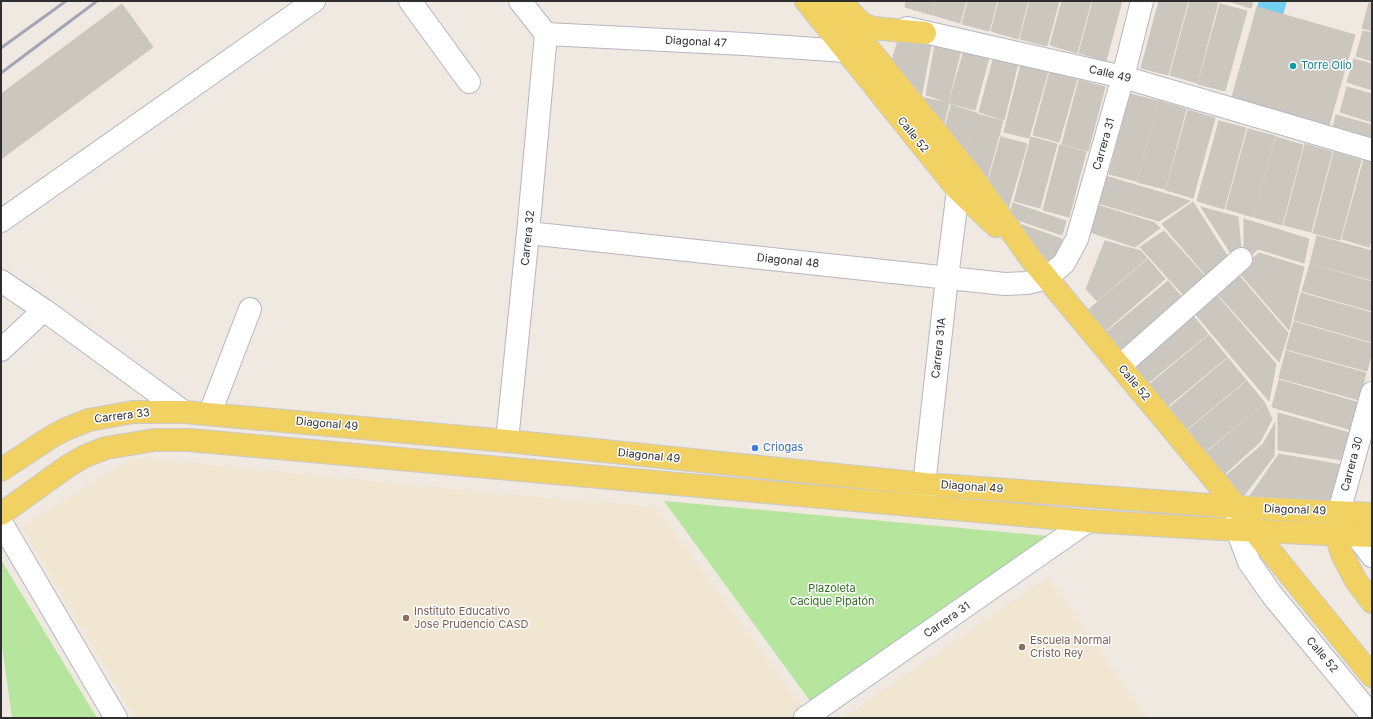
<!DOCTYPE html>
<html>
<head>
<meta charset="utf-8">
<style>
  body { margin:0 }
  #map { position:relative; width:1373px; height:719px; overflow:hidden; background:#efe9e1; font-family:Inter,sans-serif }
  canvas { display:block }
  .frame { position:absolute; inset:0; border:2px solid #2e2e2e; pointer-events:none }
</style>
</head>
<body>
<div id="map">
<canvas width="1373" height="719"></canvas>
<div class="frame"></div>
</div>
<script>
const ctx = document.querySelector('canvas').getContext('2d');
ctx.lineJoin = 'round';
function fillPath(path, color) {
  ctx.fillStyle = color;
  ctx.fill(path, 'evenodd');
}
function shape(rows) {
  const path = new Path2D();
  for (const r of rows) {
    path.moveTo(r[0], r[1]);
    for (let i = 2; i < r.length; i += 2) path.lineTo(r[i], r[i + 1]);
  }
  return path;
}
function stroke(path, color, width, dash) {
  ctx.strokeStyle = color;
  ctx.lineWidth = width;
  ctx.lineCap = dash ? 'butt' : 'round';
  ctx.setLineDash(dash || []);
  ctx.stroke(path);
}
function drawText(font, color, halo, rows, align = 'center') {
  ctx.font = font + ' Inter,sans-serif';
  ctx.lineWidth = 3;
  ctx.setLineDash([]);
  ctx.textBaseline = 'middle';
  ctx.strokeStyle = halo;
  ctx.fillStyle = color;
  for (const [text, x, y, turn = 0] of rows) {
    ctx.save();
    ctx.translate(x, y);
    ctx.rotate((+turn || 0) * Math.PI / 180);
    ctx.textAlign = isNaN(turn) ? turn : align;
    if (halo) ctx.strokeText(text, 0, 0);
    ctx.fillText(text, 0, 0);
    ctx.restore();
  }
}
fillPath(shape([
  [133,457,494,493,656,507,805,710,793,718,135,718,21,527],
  [1048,577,1147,718,843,718]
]), '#f0e6d1');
fillPath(shape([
  [664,501,1059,537,813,705],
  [1,560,97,718,12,718,1,638]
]), '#b6e59e');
fillPath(shape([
  [1259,1,1287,1,1283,15,1257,7]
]), '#75cff0');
const building = shape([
  [906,1,936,1,932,15,905,7,906,1],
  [937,1,966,1,960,23,933,15,937,1],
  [968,1,997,1,989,31,962,24,968,1],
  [999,1,1028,1,1018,39,991,31,999,1],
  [1030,1,1059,1,1047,46,1020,39,1030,1],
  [1062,1,1091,1,1077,53,1050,45,1062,1],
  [1093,1,1122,1,1106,61,1079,53,1093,1],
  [1159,1,1188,1,1168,75,1141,68,1159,1],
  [1190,1,1214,1,1218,2,1197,83,1170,75,1190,1],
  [1228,1,1253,1,1251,8,1228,1],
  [1369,3,1372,4,1372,31,1362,28,1369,3],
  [122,4,153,47,1,159,1,94,122,4],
  [1220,4,1247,11,1225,91,1198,84,1220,4],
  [1257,7,1355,35,1328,128,1232,97,1257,7],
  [1363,31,1372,33,1372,61,1356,56,1363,31],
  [899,37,932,40,920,103,891,64,899,37],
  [936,39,962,46,948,102,926,95,936,39],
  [965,47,990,54,975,110,949,103,965,47],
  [994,56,1018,63,1004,120,979,112,994,56],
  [1354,59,1372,64,1372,90,1347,82,1354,59],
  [1021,64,1048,71,1029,138,1004,132,1021,64],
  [1050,71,1077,79,1059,142,1033,135,1050,71],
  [1079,80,1105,87,1088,151,1062,144,1079,80],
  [1347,87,1372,94,1372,122,1340,112,1347,87],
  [1130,94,1158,101,1136,181,1109,174,1130,94],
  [925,98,949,103,942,131,921,105,925,98],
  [1159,101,1186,109,1165,189,1137,182,1159,101],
  [951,105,977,113,964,158,944,132,951,105],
  [1188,110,1215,118,1193,198,1166,190,1188,110],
  [977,114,1003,121,985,186,965,159,977,114],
  [1336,115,1372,125,1372,144,1332,132,1336,115],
  [1219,121,1246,128,1224,209,1197,201,1219,121],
  [1248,129,1275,136,1253,217,1226,209,1248,129],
  [1001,137,1027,144,1006,216,986,189,1001,137],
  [1031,137,1057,144,1040,208,1014,201,1031,137],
  [1276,137,1303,145,1282,225,1254,217,1276,137],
  [1305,144,1332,152,1311,232,1284,225,1305,144],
  [1060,145,1086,152,1069,217,1043,210,1060,145],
  [1334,152,1361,160,1340,240,1313,233,1334,152],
  [1364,159,1372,161,1372,237,1369,247,1342,239,1364,159],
  [1102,175,1190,201,1159,221,1094,202,1102,175],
  [1193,202,1231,262,1210,280,1162,224,1193,202],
  [1013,203,1066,221,1062,235,1009,217,1013,203],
  [1094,204,1155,223,1160,228,1135,247,1087,231,1094,204],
  [1201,207,1238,217,1241,250,1230,252,1201,207],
  [1244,219,1309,239,1304,263,1258,249,1250,256,1244,250,1244,219],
  [1011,221,1062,239,1057,256,1051,263,1043,260,1011,221],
  [1164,231,1209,281,1188,300,1140,247,1164,231],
  [1317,236,1372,251,1372,280,1310,263,1317,236],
  [1105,241,1141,251,1147,258,1097,301,1086,289,1105,241],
  [1259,253,1304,267,1289,330,1238,271,1259,253],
  [1148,259,1165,279,1104,332,1087,311,1148,259],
  [1310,264,1372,282,1372,311,1302,291,1310,264],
  [1236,272,1288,333,1279,362,1214,290,1236,272],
  [1168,281,1184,300,1122,355,1104,334,1168,281],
  [1214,292,1276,364,1269,401,1192,310,1214,292],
  [1301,293,1372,313,1372,342,1294,320,1301,293],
  [1190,312,1208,334,1143,387,1126,366,1190,312],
  [1294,322,1372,344,1372,352,1367,371,1286,349,1294,322],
  [1209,335,1227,357,1163,410,1145,388,1209,335],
  [1286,351,1366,373,1359,400,1279,378,1286,351],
  [1228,358,1246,380,1182,433,1164,412,1228,358],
  [1279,380,1360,403,1352,430,1272,407,1279,380],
  [1247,381,1265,403,1201,455,1183,434,1247,381],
  [1265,404,1272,419,1260,442,1219,479,1201,457,1265,404],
  [1278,413,1350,433,1343,460,1278,450,1278,413],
  [1275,423,1274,456,1239,502,1221,480,1263,444,1275,423],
  [1279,454,1342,465,1331,506,1245,503,1279,454]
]);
fillPath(building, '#cbc7bf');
stroke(building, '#cbc5ba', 1);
const minor = shape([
  [410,1,469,82],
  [520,1,546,34],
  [907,28,1123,77,1372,150],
  [546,34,744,44,845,51],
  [1,221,314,1],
  [528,233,1005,284,1027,283,1047,278,1064,263,1077,239,1123,77,1142,1],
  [1,281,44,310,184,412],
  [1,350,44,310],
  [1120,366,1241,259],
  [1372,393,1339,512,1372,556],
  [210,413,250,309],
  [507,441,528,233,546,34],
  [922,503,947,278,958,190],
  [1237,513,1237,530,1249,562,1272,595,1372,716],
  [1,522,116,718],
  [805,718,1088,521]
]);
const major = shape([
  [806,1,958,190,996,226],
  [830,1,972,176,1031,259,1237,507,1254,531,1372,676],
  [848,9,856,18,864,25,873,28,925,33],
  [1,470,51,437,66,429,89,420,133,412,184,412,507,441,925,484,1237,507,1372,514],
  [1,514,68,466,85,456,106,448,154,440,189,440,1088,521,1237,530,1372,536],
  [1338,521,1336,535,1342,554,1356,581,1372,602]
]);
stroke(minor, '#b4b7c1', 24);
stroke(major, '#c9c9c9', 24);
stroke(minor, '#fff', 22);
stroke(major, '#f2d163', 22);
stroke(shape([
  [1,48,66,1],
  [1,73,97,1]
]), '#a3a6b8', 3);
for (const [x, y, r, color] of [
  [1293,66,4,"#0f9aa8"],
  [755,448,4,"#3f7fe0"],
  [406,618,4,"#8d6e63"],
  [1022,647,4,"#8d6e63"]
]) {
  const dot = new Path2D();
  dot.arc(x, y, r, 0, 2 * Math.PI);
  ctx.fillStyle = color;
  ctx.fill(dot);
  stroke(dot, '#fff', 1.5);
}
drawText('11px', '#2e2e2e', '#fff', [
  ["Diagonal 47",696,42,3],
  ["Calle 49",1110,74,13],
  ["Calle 52",913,135,51],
  ["Carrera 31",1104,144,-74],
  ["Carrera 32",528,238,-84],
  ["Diagonal 48",788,261,6],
  ["Carrera 31A",939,348,-84],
  ["Calle 52",1134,383,50],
  ["Carrera 33",122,416,-7],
  ["Diagonal 49",327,424,5],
  ["Diagonal 49",649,456,6],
  ["Carrera 30",1352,464,-75],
  ["Diagonal 49",972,487,4],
  ["Diagonal 49",1295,510,2],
  ["Carrera 31",947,620,-35],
  ["Calle 52",1322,655,50]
]);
drawText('11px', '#0d838f', '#fff', [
  ["Torre Olio",1301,66]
], 'left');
drawText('11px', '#366cbe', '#fff', [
  ["Criogas",763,448]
], 'left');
drawText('11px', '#2c6e1b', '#fff', [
  ["Plazoleta",832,589],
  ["Cacique Pipatón",832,602]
]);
drawText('11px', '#785e54', '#fff', [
  ["Instituto Educativo",414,612],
  ["Jose Prudencio CASD",414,625],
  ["Escuela Normal",1030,641],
  ["Cristo Rey",1030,654]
], 'left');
</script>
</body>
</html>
